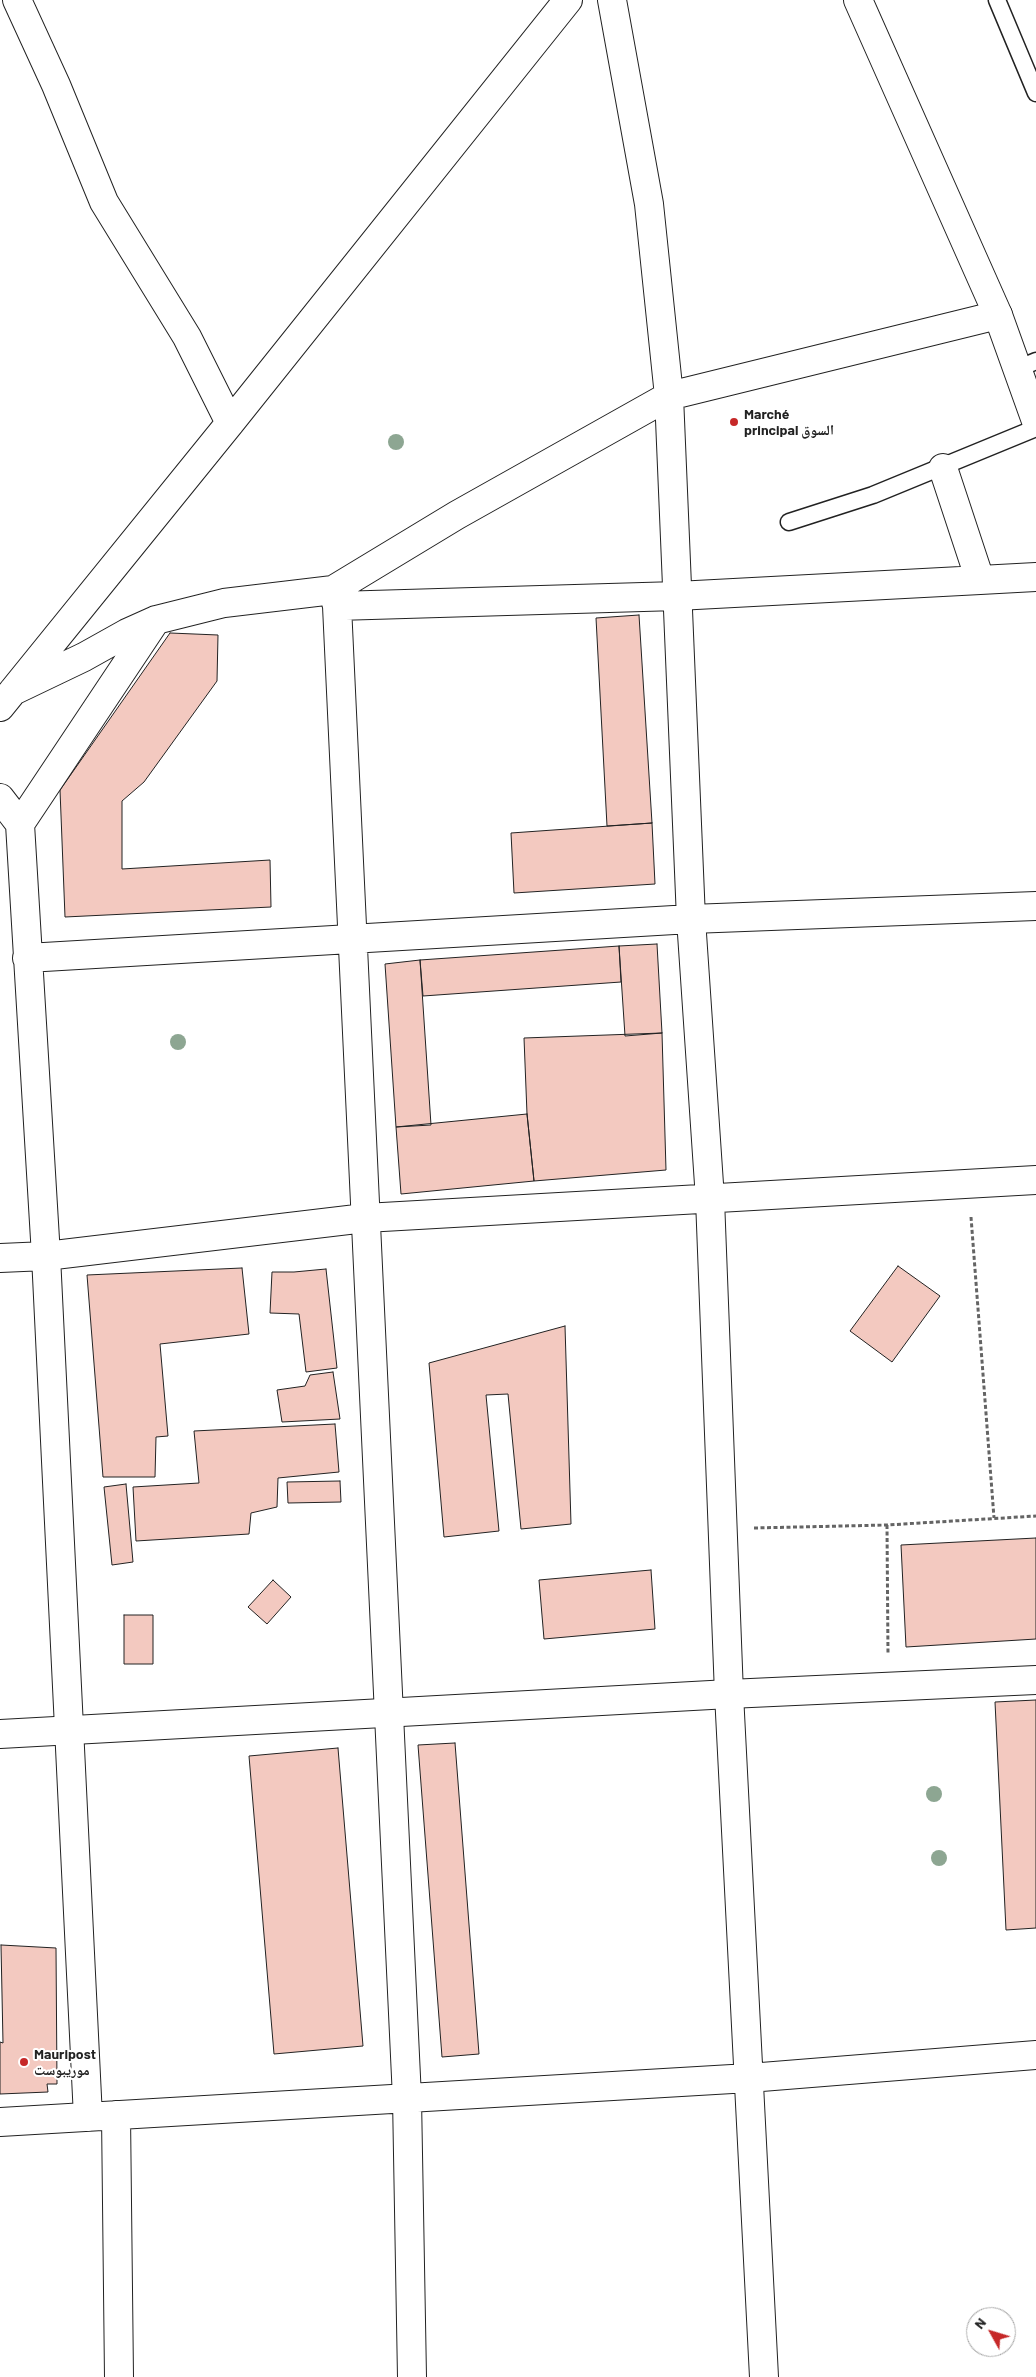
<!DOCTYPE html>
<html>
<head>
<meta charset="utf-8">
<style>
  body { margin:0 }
  #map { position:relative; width:1036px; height:2377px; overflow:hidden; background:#fff; font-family:Barlow,sans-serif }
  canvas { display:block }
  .north { position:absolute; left:966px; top:2307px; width:50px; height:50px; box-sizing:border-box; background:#fff; border:1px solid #a7a7a7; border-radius:50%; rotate:309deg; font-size:14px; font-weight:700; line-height:20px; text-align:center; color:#222 }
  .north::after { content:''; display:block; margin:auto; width:18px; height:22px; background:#c62828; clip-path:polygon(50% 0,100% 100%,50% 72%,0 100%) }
</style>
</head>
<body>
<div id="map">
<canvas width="1036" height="2377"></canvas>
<div class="north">N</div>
</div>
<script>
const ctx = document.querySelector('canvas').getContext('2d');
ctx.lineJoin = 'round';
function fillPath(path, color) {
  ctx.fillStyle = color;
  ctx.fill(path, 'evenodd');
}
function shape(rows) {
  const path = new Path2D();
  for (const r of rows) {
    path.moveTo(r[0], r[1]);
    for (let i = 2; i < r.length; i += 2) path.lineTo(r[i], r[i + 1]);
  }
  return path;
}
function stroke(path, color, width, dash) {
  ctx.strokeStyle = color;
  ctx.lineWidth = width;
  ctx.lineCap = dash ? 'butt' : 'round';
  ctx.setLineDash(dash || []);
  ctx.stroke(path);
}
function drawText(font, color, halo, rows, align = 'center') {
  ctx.font = font + ' Barlow,"Noto Naskh Arabic",sans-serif';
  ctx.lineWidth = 4;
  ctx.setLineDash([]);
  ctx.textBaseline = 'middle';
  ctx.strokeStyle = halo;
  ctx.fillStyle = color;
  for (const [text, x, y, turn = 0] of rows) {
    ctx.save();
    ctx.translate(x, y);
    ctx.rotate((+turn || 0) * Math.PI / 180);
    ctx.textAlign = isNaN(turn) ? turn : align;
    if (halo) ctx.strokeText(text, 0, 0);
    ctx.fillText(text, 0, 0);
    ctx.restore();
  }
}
const building = shape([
  [639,615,652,823,607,826,596,618,639,615],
  [170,633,218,635,217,681,144,782,122,801,122,869,270,860,271,907,65,917,60,790,170,633],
  [652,823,655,884,514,893,511,833,652,823],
  [657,944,662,1033,625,1036,619,946,657,944],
  [619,946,621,982,423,996,420,960,619,946],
  [420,960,431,1125,396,1127,385,964,420,960],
  [662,1033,666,1170,534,1181,527,1114,524,1038,662,1033],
  [527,1114,534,1181,401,1194,396,1127,527,1114],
  [898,1266,940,1296,892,1362,850,1331,898,1266],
  [242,1268,249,1334,160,1344,168,1436,156,1437,155,1477,103,1477,87,1275,242,1268],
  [326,1269,337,1368,306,1372,299,1314,270,1313,272,1272,294,1272,326,1269],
  [565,1326,571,1524,521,1529,508,1394,486,1395,499,1531,444,1537,429,1363,565,1326],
  [333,1372,340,1419,282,1422,277,1390,305,1386,310,1375,333,1372],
  [335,1424,339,1472,278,1478,277,1507,251,1513,249,1534,136,1541,133,1487,199,1483,194,1431,335,1424],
  [340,1481,341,1502,288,1503,287,1482,340,1481],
  [126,1484,133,1562,112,1565,104,1487,126,1484],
  [1036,1538,1036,1639,906,1647,901,1545,1036,1538],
  [651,1570,655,1629,544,1639,539,1580,651,1570],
  [273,1580,291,1597,267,1624,248,1607,273,1580],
  [124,1615,153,1615,153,1664,124,1664,124,1615],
  [1036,1700,1036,1928,1006,1930,995,1702,1036,1700],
  [455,1743,479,2054,442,2057,418,1745,455,1743],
  [338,1748,363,2046,274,2054,249,1756,338,1748],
  [1,1945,56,1948,57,2084,47,2084,48,2092,0,2094,0,2042,3,2043,1,1945]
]);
fillPath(building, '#f3c9c0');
stroke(building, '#222', 1);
const service = shape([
  [997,0,1036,93],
  [1017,369,1036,361],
  [789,522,873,495,1036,428]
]);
const minor = shape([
  [17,0,56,85,104,202,187,337,230,423],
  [612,0,649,204,669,396,691,919,710,1199,729,1694,764,2377],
  [980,580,1036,577],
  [333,590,337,606,407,2098,412,2377],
  [337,606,677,596,980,580,943,468],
  [13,691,84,657,127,633,156,620,224,603,333,590,457,515,669,396,998,315],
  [0,707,230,423,568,0],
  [0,798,20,824,46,1256,88,2117],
  [20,824,156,620],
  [27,958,691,919,1036,906],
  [0,1258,46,1256,365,1218,1036,1180],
  [116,2115,119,2377],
  [0,2122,749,2078,1036,2055]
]);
const tertiary = shape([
  [858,0,998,315,1036,421],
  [0,1734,729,1694,1036,1680]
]);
stroke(service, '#222', 19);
stroke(minor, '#222', 30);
stroke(tertiary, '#222', 30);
stroke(shape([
  [971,1217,994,1518],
  [887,1525,888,1655],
  [754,1528,887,1525,1036,1516]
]), '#646464', 3, [4, 2.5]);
stroke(service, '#fff', 16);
stroke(minor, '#fff', 28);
stroke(tertiary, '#fff', 28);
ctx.fillStyle = '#8da692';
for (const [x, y] of [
  [396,442],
  [178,1042],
  [934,1794],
  [939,1858]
]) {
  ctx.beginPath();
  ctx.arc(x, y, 8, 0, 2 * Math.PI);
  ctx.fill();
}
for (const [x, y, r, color] of [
  [734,422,5,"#c62828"],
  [24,2062,5,"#c62828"]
]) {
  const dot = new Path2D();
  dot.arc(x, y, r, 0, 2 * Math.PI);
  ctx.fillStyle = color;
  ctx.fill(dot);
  stroke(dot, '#fff', 2);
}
drawText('bold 14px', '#222', '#fff', [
  ["Marché",744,414],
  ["principal السوق",744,430],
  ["Mauripost",34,2054],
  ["موريبوست",34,2070]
], 'left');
</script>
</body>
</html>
